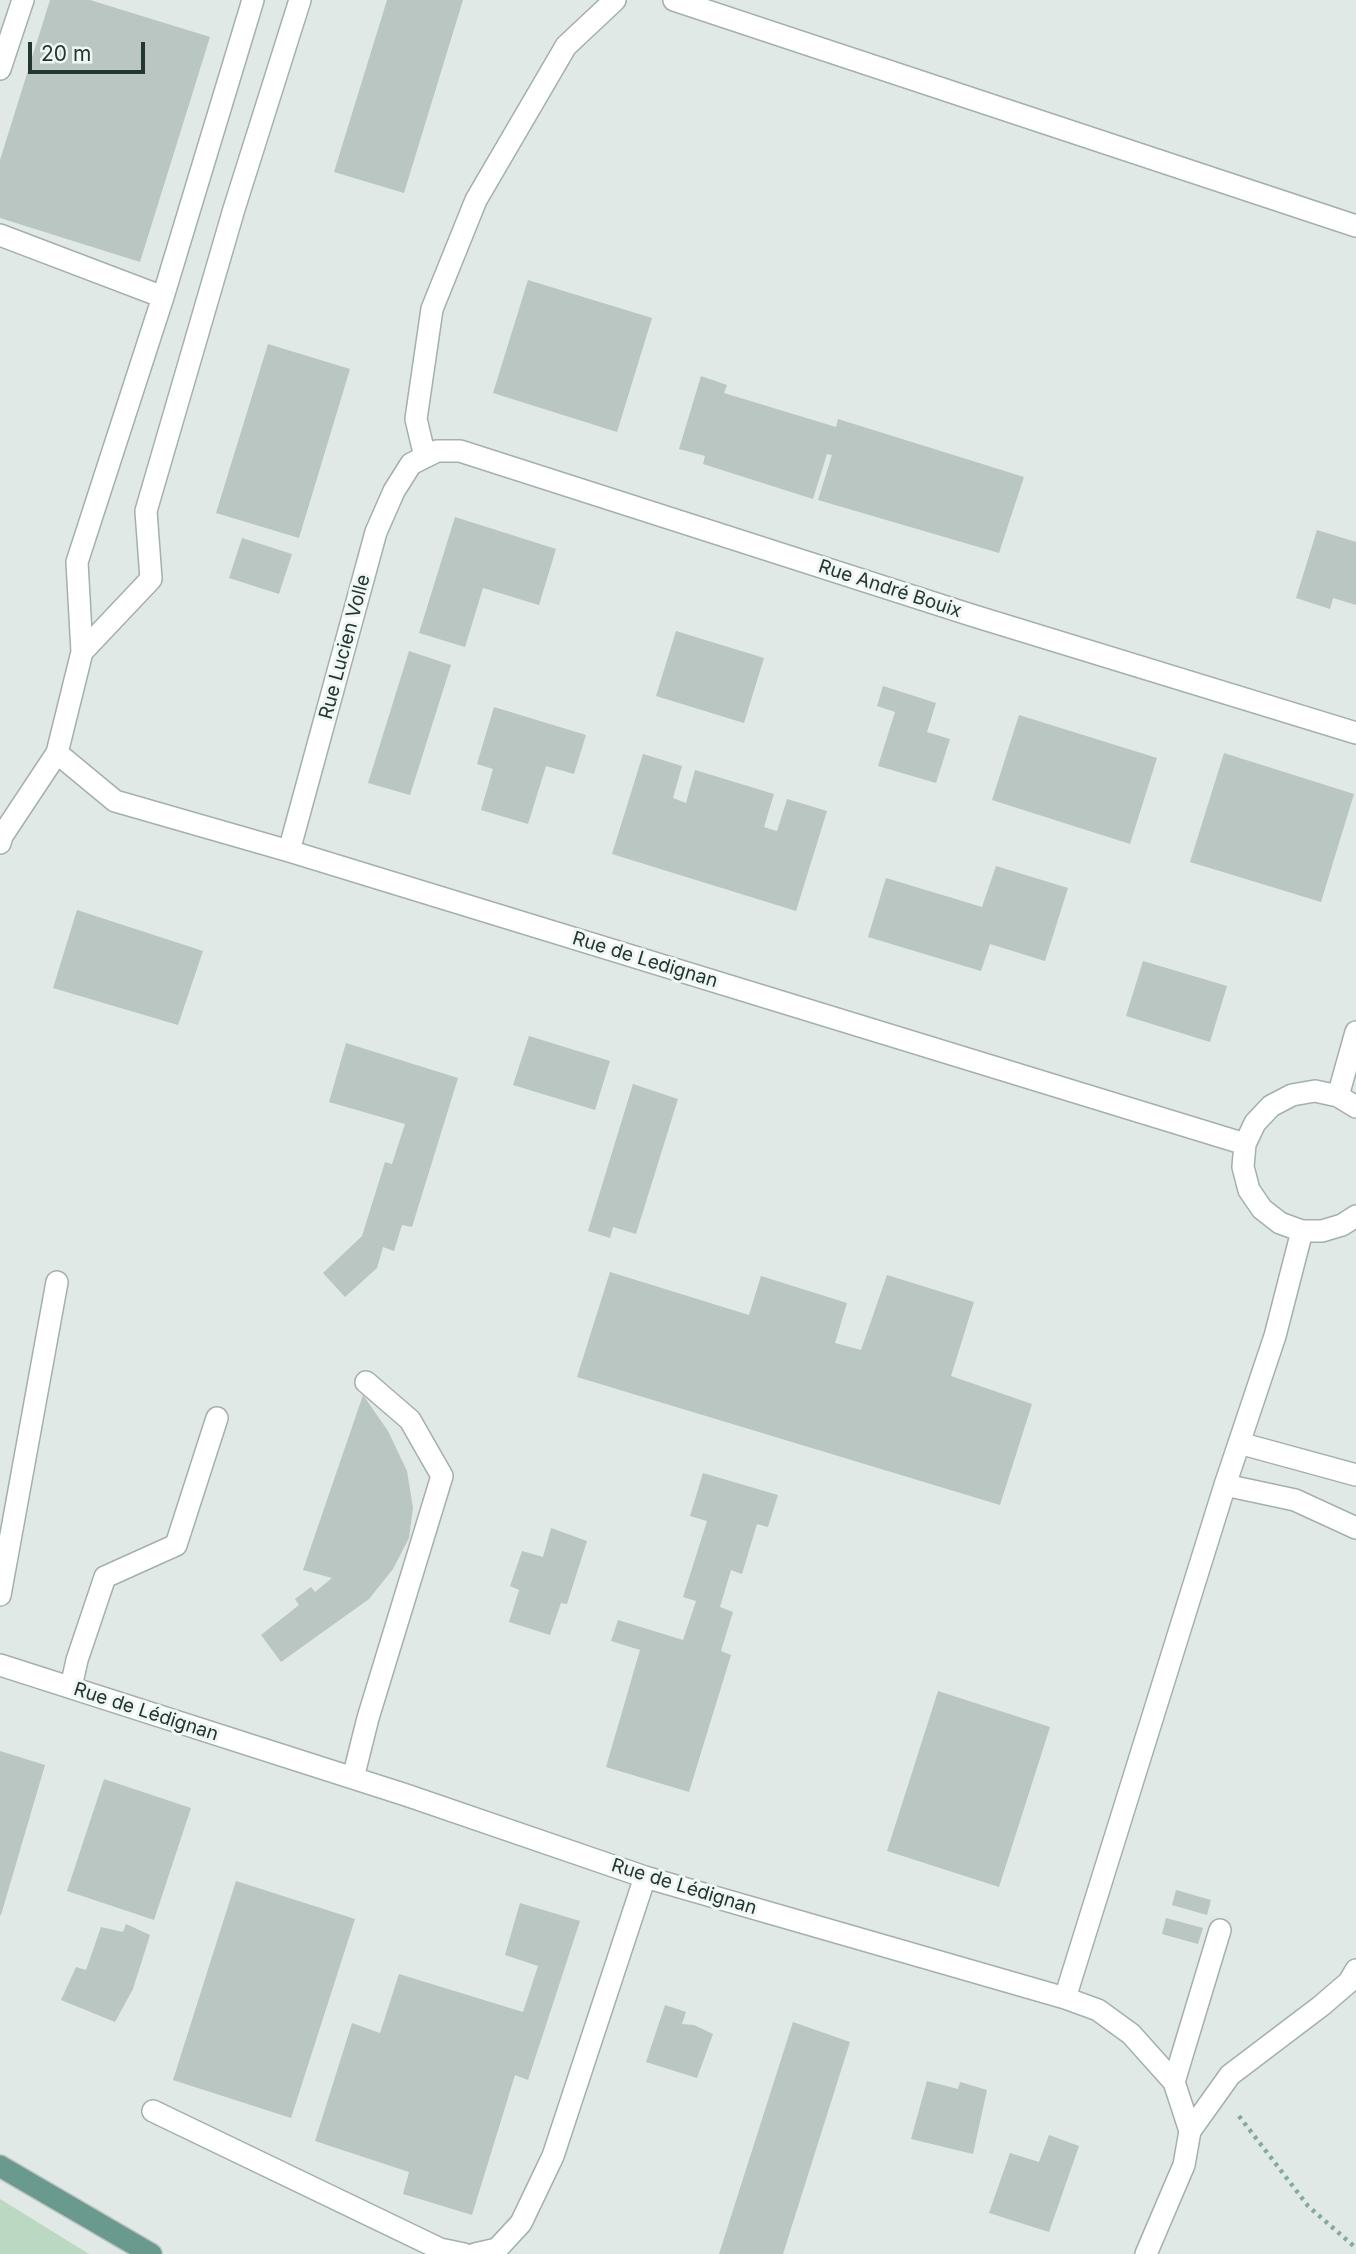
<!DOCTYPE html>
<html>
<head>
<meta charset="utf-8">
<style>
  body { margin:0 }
  #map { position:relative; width:1356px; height:2254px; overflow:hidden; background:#e0e9e5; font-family:Inter,sans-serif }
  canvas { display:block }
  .scale { position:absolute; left:28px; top:42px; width:117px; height:32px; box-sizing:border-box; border:4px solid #233732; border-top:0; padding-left:9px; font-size:21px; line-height:24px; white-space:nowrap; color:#233732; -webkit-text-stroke:5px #f0f6f3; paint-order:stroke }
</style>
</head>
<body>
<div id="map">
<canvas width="1356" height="2254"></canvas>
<div class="scale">20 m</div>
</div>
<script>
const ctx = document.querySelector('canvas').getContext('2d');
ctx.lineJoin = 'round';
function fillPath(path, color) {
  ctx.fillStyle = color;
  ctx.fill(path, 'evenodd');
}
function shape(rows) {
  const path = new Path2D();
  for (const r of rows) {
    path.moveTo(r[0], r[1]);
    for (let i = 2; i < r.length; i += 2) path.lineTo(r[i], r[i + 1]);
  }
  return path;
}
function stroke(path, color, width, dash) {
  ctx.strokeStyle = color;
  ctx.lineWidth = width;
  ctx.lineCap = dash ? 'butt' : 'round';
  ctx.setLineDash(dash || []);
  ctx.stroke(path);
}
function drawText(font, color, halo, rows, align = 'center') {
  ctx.font = font + ' Inter,sans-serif';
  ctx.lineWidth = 6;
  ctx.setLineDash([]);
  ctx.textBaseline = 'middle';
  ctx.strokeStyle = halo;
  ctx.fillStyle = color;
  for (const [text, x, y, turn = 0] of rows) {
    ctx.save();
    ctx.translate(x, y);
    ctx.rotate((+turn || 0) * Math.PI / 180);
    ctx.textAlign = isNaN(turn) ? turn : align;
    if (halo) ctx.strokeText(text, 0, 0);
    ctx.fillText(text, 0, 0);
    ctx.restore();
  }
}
fillPath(shape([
  [0,2199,89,2254,0,2254]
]), '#bbd8c2');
fillPath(shape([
  [50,0,90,0,210,37,140,262,0,218,0,160],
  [387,0,463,0,404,193,334,172],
  [528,280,652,318,617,432,493,393],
  [268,344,350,369,299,538,216,513],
  [701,376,727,385,724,393,836,427,838,419,1024,477,999,553,818,500,832,455,827,454,813,499,703,464,705,456,679,449],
  [455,517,556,549,539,605,483,588,465,647,419,633],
  [1317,530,1356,542,1356,605,1333,598,1330,609,1296,598],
  [242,538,292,554,279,594,229,578],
  [676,631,764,658,744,723,656,696],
  [409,651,451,665,410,795,368,783],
  [883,686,936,703,927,732,950,739,936,783,878,766,895,712,877,706],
  [494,707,586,735,574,774,546,766,528,824,481,810,493,769,477,764],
  [1019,715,1157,758,1130,844,992,800],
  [1224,753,1354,794,1321,902,1190,862],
  [643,754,682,766,673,798,686,803,695,770,774,794,764,827,777,831,787,799,827,811,796,911,612,854],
  [996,866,1068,888,1045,961,990,944,981,971,868,937,886,878,982,907],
  [77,910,203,951,178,1025,53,988],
  [1143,961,1227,986,1210,1042,1126,1016],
  [529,1036,610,1061,595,1110,513,1085],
  [346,1043,458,1078,412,1227,402,1225,394,1251,383,1247,377,1268,345,1297,323,1273,362,1236,385,1162,392,1164,405,1124,329,1102],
  [633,1084,678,1099,636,1234,613,1227,610,1238,588,1231],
  [610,1272,749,1315,761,1276,847,1303,835,1343,861,1350,887,1275,974,1302,951,1376,1032,1404,1000,1505,577,1377],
  [363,1395,388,1431,407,1471,413,1508,409,1538,393,1569,369,1599,281,1662,261,1635,299,1605,295,1599,311,1587,315,1592,332,1578,303,1570],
  [703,1473,778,1495,768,1527,757,1524,742,1574,731,1570,720,1607,733,1612,721,1651,731,1655,689,1792,606,1767,640,1650,611,1641,618,1620,683,1640,696,1601,683,1597,707,1521,690,1516],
  [551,1528,587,1541,567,1604,561,1603,550,1635,509,1622,519,1590,510,1586,522,1551,543,1557],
  [938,1691,1050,1727,999,1887,887,1851],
  [0,1751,45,1765,1,1915,0,1915],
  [104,1779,191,1808,154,1920,67,1891],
  [236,1881,355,1919,291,2118,173,2080],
  [1176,1890,1211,1900,1207,1915,1172,1905],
  [520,1903,580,1921,528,2080,515,2075,472,2215,403,2194,409,2172,315,2141,352,2023,380,2033,399,1974,523,2012,538,1966,505,1955],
  [1166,1918,1203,1928,1198,1944,1162,1934],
  [126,1924,150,1935,133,1989,115,2022,61,2000,76,1967,86,1970,101,1927,123,1932],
  [665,2005,686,2012,682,2024,694,2025,713,2034,697,2078,646,2062],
  [793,2022,850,2042,783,2254,719,2254],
  [927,2081,958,2089,960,2082,987,2090,973,2154,911,2139],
  [1049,2135,1079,2146,1049,2232,989,2213,1010,2153,1039,2162]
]), '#b9c6c1');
const minor = shape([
  [674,0,1356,226],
  [0,69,23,0],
  [0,235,163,297],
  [425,457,416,419,432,309,476,200,566,46,615,0],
  [82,652,151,579,146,511,234,209,300,0],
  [57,753,115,801,289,851,1245,1144],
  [0,843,2,836,57,753,82,652,77,562,163,297,253,0],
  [289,851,376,532,394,491,411,464,437,451,460,451,971,615,1356,733],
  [1338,1096,1356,1032],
  [1356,1107,1338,1096,1315,1091,1292,1095,1271,1106,1255,1123,1245,1144,1243,1167,1249,1190,1262,1209,1280,1223,1302,1231,1322,1231,1342,1225,1356,1216],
  [1239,1443,1356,1475],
  [1225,1485,1295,1500,1356,1528],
  [0,1595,57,1282],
  [0,1665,406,1795,645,1877,1065,1998,1098,2010,1131,2034,1174,2082,1190,2131,1184,2165,1146,2254],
  [71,1687,77,1660,105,1577,176,1545,217,1418],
  [353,1778,368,1718,442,1476,410,1420,366,1382],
  [1065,1998,1225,1485,1275,1336,1302,1231],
  [1174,2082,1220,1930],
  [153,2111,440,2249,464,2254],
  [1190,2131,1230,2075,1321,2006,1349,1982,1356,1970],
  [475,2254,497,2249,521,2223,553,2156,645,1877]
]);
const major = shape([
  [0,2166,151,2254]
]);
stroke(minor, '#a4b0ac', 24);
stroke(major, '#bdc3c2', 24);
stroke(shape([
  [1239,2116,1308,2206,1356,2248]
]), '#84a99d', 4.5, [3.5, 5]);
stroke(minor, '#fff', 21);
stroke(major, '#699a8d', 21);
drawText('19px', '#233732', '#f0f6f3', [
  ["Rue André Bouix",890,589,18],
  ["Rue Lucien Volle",345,647,-75],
  ["Rue de Ledignan",645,960,17],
  ["Rue de Lédignan",146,1712,18],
  ["Rue de Lédignan",684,1887,17]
]);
</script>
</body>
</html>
